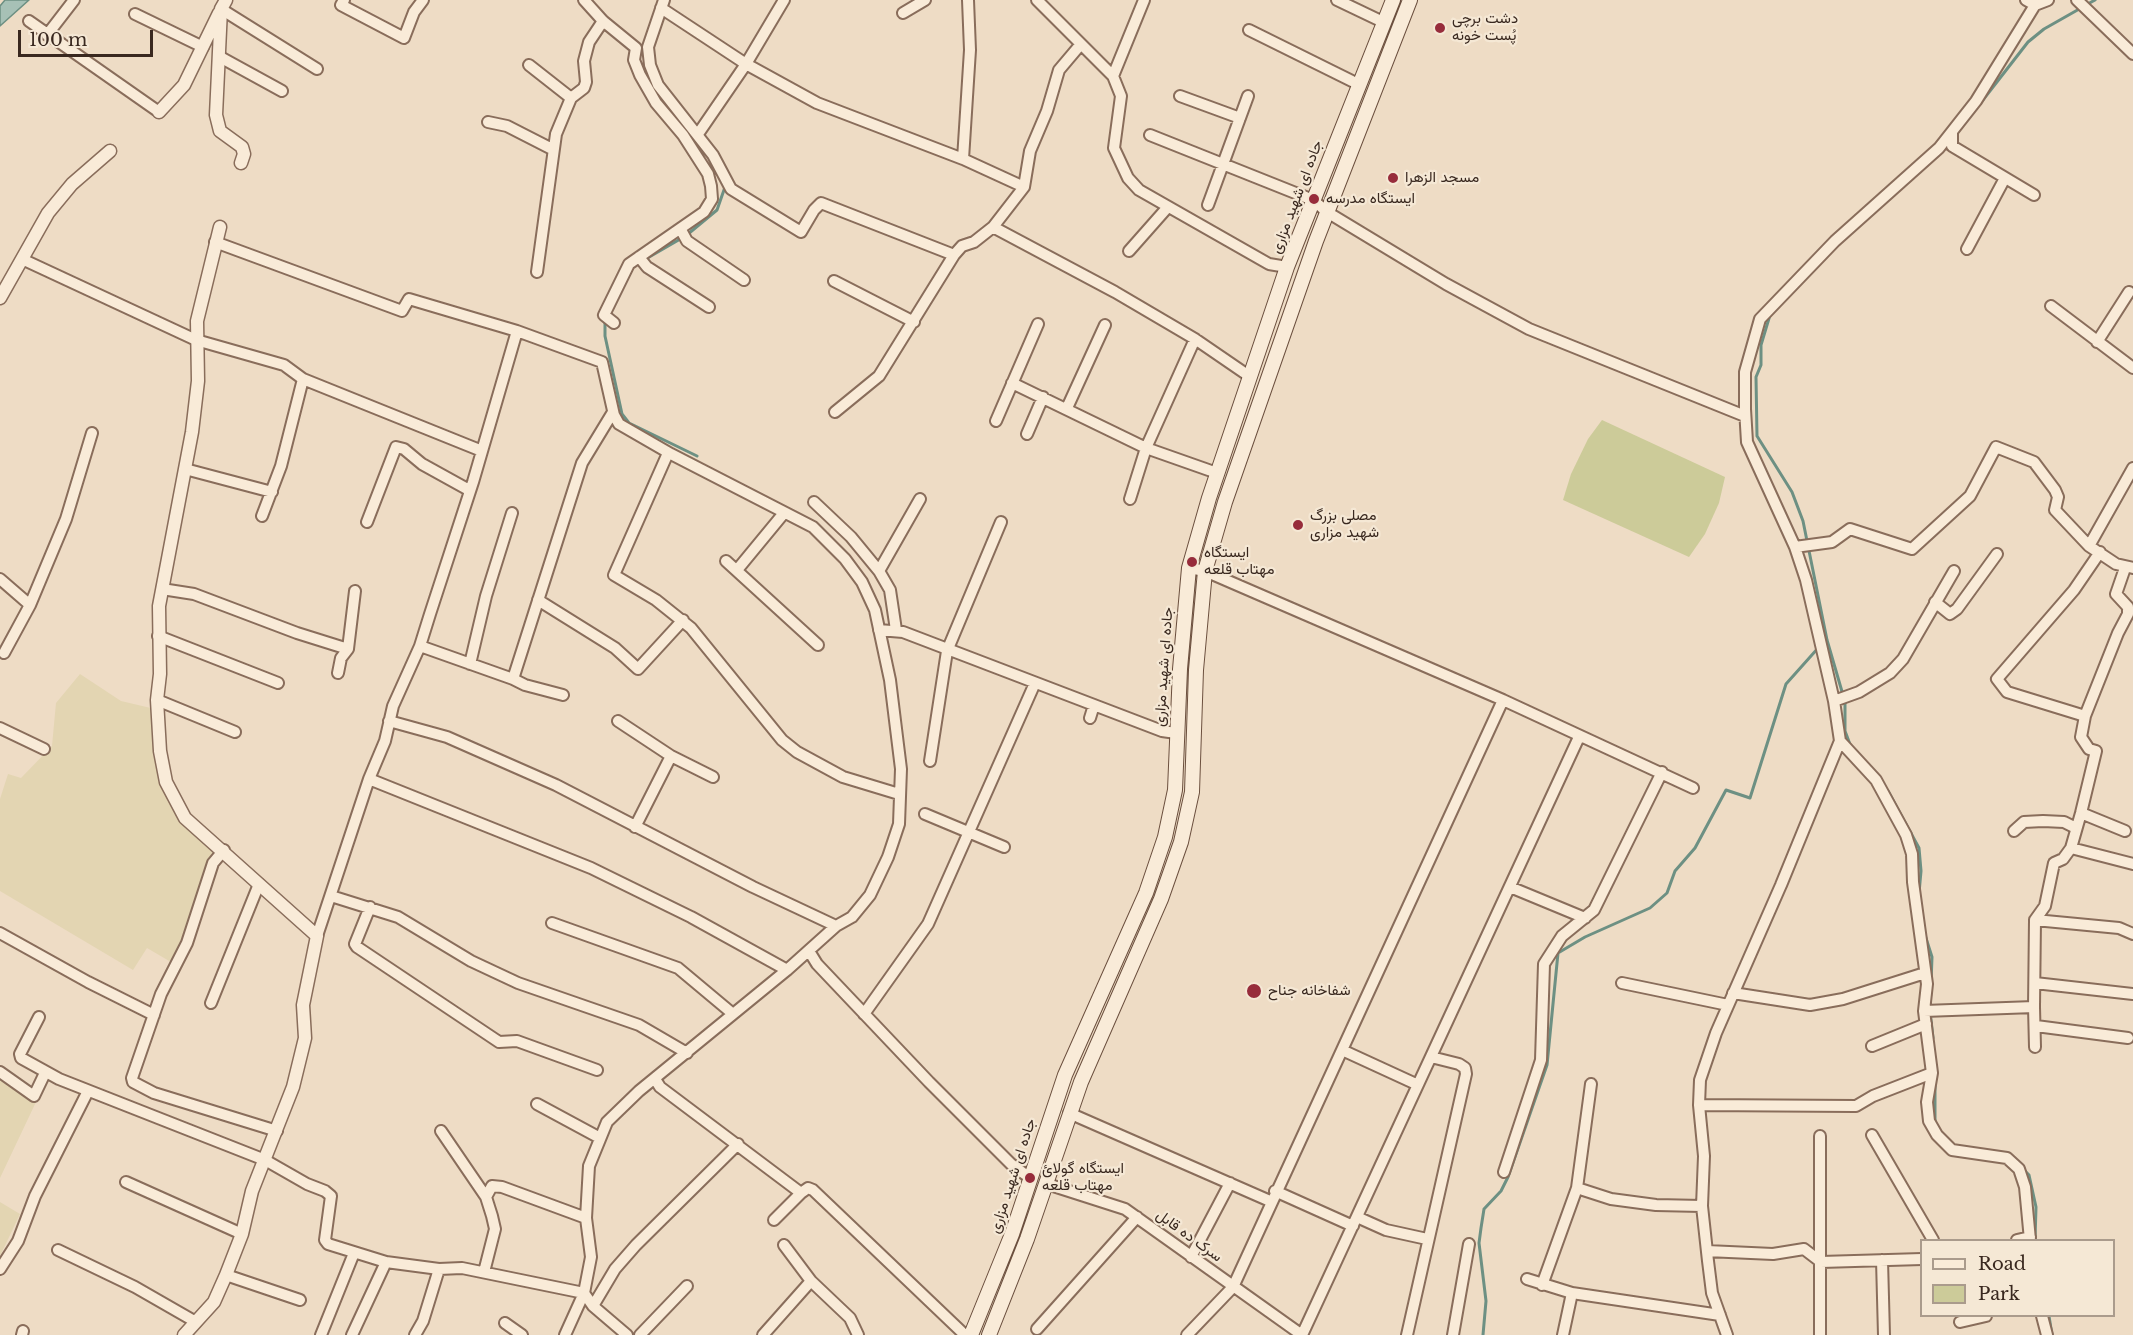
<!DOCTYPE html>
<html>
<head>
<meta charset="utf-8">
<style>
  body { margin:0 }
  #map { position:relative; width:2133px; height:1335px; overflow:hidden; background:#eedcc5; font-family:"Libre Baskerville",serif }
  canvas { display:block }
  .legend { position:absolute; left:1920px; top:1239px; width:195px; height:78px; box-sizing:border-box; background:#f5e8d5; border:2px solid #aa9b8c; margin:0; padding:8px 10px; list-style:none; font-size:18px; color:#39281f }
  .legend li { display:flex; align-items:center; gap:12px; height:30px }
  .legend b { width:30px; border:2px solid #aa9b8c }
  .scale { position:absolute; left:18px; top:30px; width:135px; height:27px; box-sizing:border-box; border:3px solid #39281f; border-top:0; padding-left:8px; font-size:18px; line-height:21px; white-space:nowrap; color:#39281f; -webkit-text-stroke:4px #f5e8d5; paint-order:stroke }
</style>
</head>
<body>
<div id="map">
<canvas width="2133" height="1335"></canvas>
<ul class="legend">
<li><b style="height:8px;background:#f9ebd8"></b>Road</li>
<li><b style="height:16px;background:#cccb99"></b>Park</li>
</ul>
<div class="scale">100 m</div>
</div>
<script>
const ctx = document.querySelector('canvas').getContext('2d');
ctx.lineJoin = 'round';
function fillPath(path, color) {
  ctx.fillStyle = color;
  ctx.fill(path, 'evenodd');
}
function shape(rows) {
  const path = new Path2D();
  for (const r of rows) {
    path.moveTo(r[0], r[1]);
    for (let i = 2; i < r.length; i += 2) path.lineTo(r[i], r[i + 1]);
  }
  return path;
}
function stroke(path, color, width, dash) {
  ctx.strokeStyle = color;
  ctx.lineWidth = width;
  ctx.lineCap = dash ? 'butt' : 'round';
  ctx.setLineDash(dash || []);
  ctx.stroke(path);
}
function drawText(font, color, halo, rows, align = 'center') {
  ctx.font = font + ' "Libre Baskerville",Vazirmatn,serif';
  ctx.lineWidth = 4.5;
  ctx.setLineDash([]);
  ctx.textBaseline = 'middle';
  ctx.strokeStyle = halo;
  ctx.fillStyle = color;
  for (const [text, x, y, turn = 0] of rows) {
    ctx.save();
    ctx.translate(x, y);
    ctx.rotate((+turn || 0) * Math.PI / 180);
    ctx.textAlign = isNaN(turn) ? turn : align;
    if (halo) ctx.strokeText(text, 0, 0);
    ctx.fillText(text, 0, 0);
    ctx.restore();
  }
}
fillPath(shape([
  [80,674,121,701,155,709,166,785,183,814,222,849,176,965,147,948,133,970,0,891,0,799,8,774,21,778,52,746,56,703],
  [0,1076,36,1102,0,1178],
  [0,1202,20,1214,0,1256]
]), '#e3d5b2');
fillPath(shape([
  [1602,420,1725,477,1719,503,1705,534,1689,557,1563,500,1571,474,1588,439]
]), '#cccb99');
const water = shape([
  [5,0,29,0,0,26,0,6,5,0]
]);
fillPath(water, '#a7c1b6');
stroke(water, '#6d9083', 1.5);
stroke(shape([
  [2086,5,2095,0],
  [644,45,650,26],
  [645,63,650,80],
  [655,88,660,99,680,121],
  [1979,105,2028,42,2044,29,2081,8],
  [688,234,717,210,725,187],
  [644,260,682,238],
  [1770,315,1761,345,1761,365,1756,377,1757,436,1792,492,1803,521,1827,640,1843,695],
  [605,319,605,336,622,414,629,423,697,456],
  [1845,701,1845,731,1851,747],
  [1888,791,1919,848,1921,871,1919,893],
  [1925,935,1932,957,1930,1011,1933,1038],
  [1933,1045,1936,1071],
  [1935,1086,1935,1121],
  [2024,1170,2029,1175,2036,1207,2035,1240],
  [2049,1316,2052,1335],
  [1483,1335,1486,1301,1479,1243,1481,1228,1484,1209,1501,1191,1508,1177,1547,1065,1558,953,1585,937,1650,908,1667,893,1675,871,1695,848,1726,790,1750,798,1786,684,1819,647]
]), '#6d9083', 3);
const minor = shape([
  [344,0,341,5,404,38,414,12,423,0],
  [584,0,603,21,636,48,634,60,640,75,656,103,683,135,708,174,711,186,712,199,704,212,629,264,604,315,614,323],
  [664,0,648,47,650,65,658,85,713,155,731,189,801,232,814,210,821,203,954,255],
  [1037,0,1113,76,1121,96,1114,148,1128,178,1139,190,1269,264,1287,267],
  [1337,0,1383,22],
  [2026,0,2035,5,2048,0],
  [2077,0,2133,54],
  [661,8,746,64,817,103,963,159,970,50,968,0],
  [221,9,317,69],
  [903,13,925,0],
  [135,14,203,47],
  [29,21,159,112],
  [1249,30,1358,84],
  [47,35,74,0],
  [220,57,282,91],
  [529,65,571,98],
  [1113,76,1144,0],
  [1180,96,1240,118],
  [488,122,507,126,552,149],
  [1952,133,1952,146,2034,195],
  [698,134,746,64,784,0],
  [1150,135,1313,200,1327,212,1446,284,1529,329,1745,416],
  [963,159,1024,187],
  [1208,205,1248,96],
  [993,227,1115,292,1195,339,1249,376],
  [681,230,687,241,744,280],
  [215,242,402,311,409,299,517,331,602,362,614,415,619,424,671,454,813,527,845,559,862,582,875,610,890,680,901,769,899,824,888,857,870,895,852,917,836,926,787,970,639,1091,607,1122,589,1166,586,1218,591,1257,584,1293,565,1335],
  [1967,249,2005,178],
  [1129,251,1167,208],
  [639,257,647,267,709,307],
  [24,260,196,340,284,365,303,379,482,451],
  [537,272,556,134,571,98,584,88,586,82,584,61,589,42,603,21],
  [834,281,914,322],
  [2051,306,2133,368],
  [2097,342,2129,292],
  [1012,383,1146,448,1217,473],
  [1067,408,1105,325],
  [835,412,879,376,954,255,962,246,974,242,993,227,1024,187,1030,151,1047,111,1059,70,1081,44],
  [996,421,1038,324],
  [1027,434,1043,397],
  [668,453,614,575,656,600,691,628,782,740,797,752,843,777,899,794],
  [185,469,272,492],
  [1130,499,1146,448,1195,339],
  [814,502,851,537,879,571,890,590,896,630],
  [262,516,281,466,303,379],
  [367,522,396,447,404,449,422,464,469,490],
  [2089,546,2133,468],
  [1795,547,1832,542,1850,529,1912,549,1970,496,1996,447,2034,462,2055,490,2058,497,2055,510,2089,546,2116,564,2133,568],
  [726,561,818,645],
  [1189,568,1205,571,1503,700,1693,788],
  [737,570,784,513],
  [879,571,920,499],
  [0,579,30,605],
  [162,589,194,594,297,633,348,649],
  [538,600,615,648,638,669,683,620],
  [1935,602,1950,614,1957,609,1997,554],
  [879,630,903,632,1162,731,1176,733],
  [158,636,278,683],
  [420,646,513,679,525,685,563,695],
  [4,653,30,605,66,519,92,433],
  [470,664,486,596,512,513],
  [338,673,341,658,348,649,355,591],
  [513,679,582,463,613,412],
  [157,700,235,732],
  [1834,701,1859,692,1890,673,1903,659,1954,571],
  [2085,716,2007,692,1997,679,2074,590,2100,552],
  [1090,718,1094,705],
  [389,721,447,737,556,785,753,887,836,926],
  [618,721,671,756,713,777],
  [0,728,44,749],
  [930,761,947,651,1001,522],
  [369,779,591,868,691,917,787,970],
  [2081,813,2125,831],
  [925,814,1004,847],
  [635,827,671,756],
  [2014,831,2024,822,2043,821,2064,822,2076,828],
  [2071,848,2133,864],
  [224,850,213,863,187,943,161,994,132,1078,133,1082,154,1093,277,1131],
  [1510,887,1585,918],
  [331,896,398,917,471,961,518,983,639,1025,687,1053],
  [370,907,355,944,357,947,499,1042,517,1041,597,1070],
  [2035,920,2119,928,2133,934],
  [552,923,678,968,733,1014],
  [0,933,88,982,154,1015],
  [317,936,369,779,385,741,393,706,420,646,430,614,473,482,517,331],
  [809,951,817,964,929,1082,1011,1164,1030,1178],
  [1622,983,1728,1005],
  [2035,983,2133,994],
  [1733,993,1810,1005,1843,999,1925,973],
  [211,1003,259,884],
  [2034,1007,2035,1047],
  [1924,1011,2034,1007,2035,920,2045,906,2054,863,2063,859,2071,848,2081,813,2096,751,2089,749,2081,737,2085,716,2118,633,2128,614,2128,607,2116,594,2125,568],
  [864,1014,928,924,1035,683],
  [39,1017,20,1054,21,1058,59,1079,265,1160,307,1184,325,1191,331,1196,325,1240,328,1244,386,1262,439,1269,462,1268,584,1293,593,1306,627,1335],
  [2036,1026,2128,1038],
  [1872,1046,1926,1024],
  [1342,1050,1416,1084],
  [0,1072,34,1096,45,1073],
  [655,1079,660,1087,801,1193],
  [537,1104,600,1138],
  [1699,1105,1856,1106,1873,1096,1932,1073],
  [1069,1113,1270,1201],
  [441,1131,486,1197,492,1216,495,1229,484,1272],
  [1872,1135,1933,1240],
  [1504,1172,1541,1060,1544,964,1562,936,1594,910,1662,772],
  [126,1182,242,1234],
  [1047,1184,1125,1209,1302,1335],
  [1577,1188,1611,1199,1656,1205,1702,1206],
  [1275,1191,1353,1226],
  [486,1197,492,1186,502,1187,586,1218],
  [1357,1217,1386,1230,1427,1239],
  [774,1220,801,1193,808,1188,813,1190,965,1335],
  [2017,1240,2030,1237],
  [2030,1240,2025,1187,2019,1169,2007,1158,1952,1150,1937,1135,1929,1121,1927,1102,1932,1073,1924,1011,1927,984,1913,882,1912,854,1906,835,1876,780,1840,741,1834,701,1806,580,1795,547,1747,442,1745,409,1745,372,1760,319,1835,241,1939,148,1976,101,2035,5],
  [784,1245,811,1281,850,1318,858,1335],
  [58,1250,135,1287,196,1322],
  [1707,1251,1773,1254,1804,1249,1821,1262,1922,1259],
  [1191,1257,1230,1183],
  [1882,1260,1884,1335],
  [0,1269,18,1241,35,1196,88,1091],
  [226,1275,300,1300],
  [1527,1279,1572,1293,1720,1315],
  [1542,1285,1577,1188,1591,1084],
  [593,1306,615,1269,636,1245,738,1144],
  [2042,1316,2047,1335],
  [1960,1322,1986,1316],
  [505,1323,522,1335],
  [1037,1329,1137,1217],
  [22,1335,23,1331],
  [321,1335,354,1253],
  [352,1335,386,1262],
  [415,1335,423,1321,439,1269],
  [640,1335,687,1286],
  [763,1335,811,1281],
  [1187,1335,1233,1287,1503,700],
  [1302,1335,1579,737],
  [1407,1335,1466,1074,1465,1068,1459,1064,1431,1057],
  [1453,1335,1469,1244],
  [1563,1335,1572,1293],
  [1727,1335,1712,1293,1708,1261,1702,1206,1704,1156,1699,1105,1700,1080,1716,1033,1781,885,1840,741],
  [1820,1335,1820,1136]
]);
const tertiary = shape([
  [226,0,221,9,216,115,220,131,242,147,244,154,241,163],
  [159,112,184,85,219,13],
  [0,298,48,213,72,184,110,151],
  [184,1335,214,1302,226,1275,242,1234,252,1191,293,1087,305,1038,303,1005,317,936,185,818,166,782,160,751,157,700,160,674,159,606,192,432,198,381,197,321,220,227]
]);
const secondary = shape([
  [971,1335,1012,1234,1065,1075,1146,893,1165,837,1175,790,1180,669,1189,568,1209,498,1287,267,1393,0],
  [989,1335,1027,1239,1081,1082,1161,899,1181,842,1192,792,1196,670,1205,571,1225,502,1316,241,1410,0]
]);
stroke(minor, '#896d5b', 14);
stroke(tertiary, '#896d5b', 15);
stroke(secondary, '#6b4f3e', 16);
stroke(minor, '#f9ebd8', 10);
stroke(tertiary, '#f9ebd8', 12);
stroke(secondary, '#f9ebd8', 14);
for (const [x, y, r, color] of [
  [1440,28,6,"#972c3b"],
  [1393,178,6,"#972c3b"],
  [1314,199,6,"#972c3b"],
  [1298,525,6,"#972c3b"],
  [1192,562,6,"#972c3b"],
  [1254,991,8,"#972c3b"],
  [1030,1178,6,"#972c3b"]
]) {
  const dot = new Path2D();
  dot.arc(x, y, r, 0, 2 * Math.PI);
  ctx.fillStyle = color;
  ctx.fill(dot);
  stroke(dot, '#f5e8d5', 2);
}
drawText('15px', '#39281f', '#f5e8d5', [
  ["دشت برچی",1452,19],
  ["پُست خونه",1452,36],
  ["مسجد الزهرا",1405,178],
  ["ایستگاه مدرسه",1326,199],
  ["مصلی بزرگ",1310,516],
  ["شهید مزاری",1310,533],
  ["ایستگاه",1204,553],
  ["مهتاب قلعه",1204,570],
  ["شفاخانه جناح",1268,991],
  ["ایستگاه گولائ",1042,1169],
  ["مهتاب قلعه",1042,1186]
], 'left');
drawText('15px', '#39281f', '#f5e8d5', [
  ["جاده ای شهید مزاری",1297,197,-69],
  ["جاده ای شهید مزاری",1164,667,-86],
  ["جاده ای شهید مزاری",1013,1176,-72],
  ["سرک ده قابل",1189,1236,36]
]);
</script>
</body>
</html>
